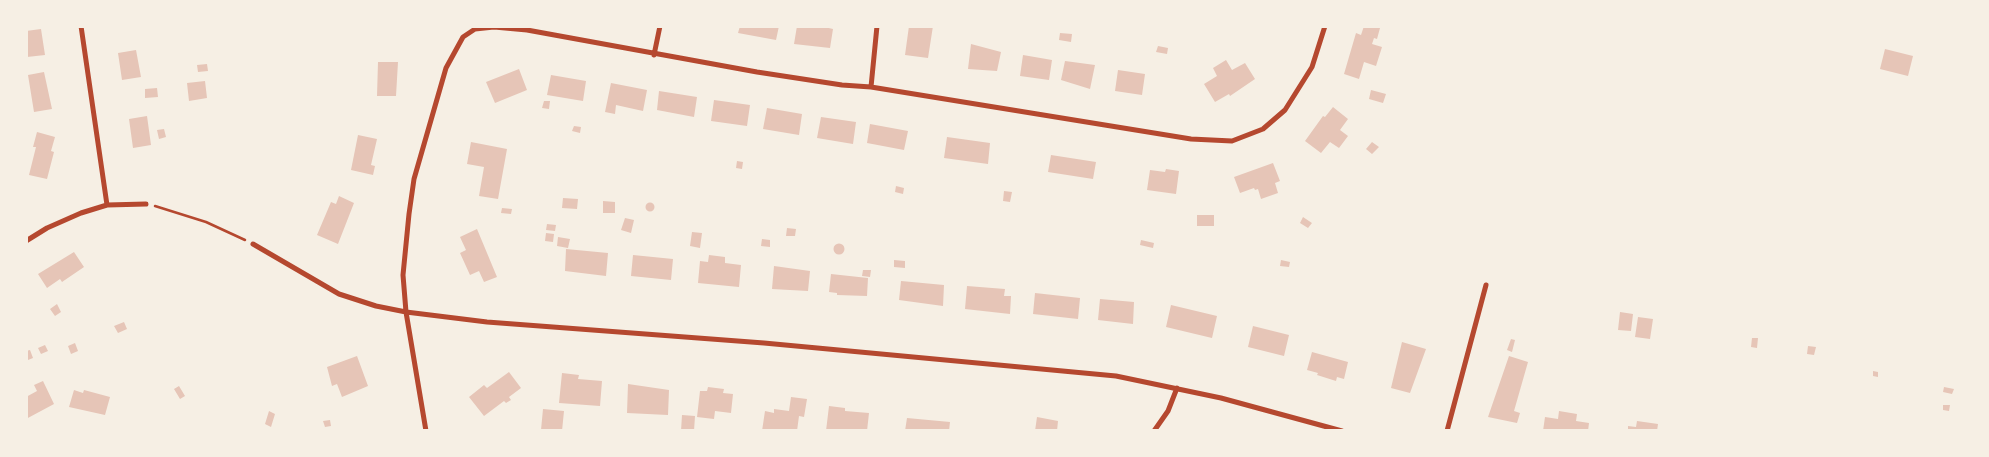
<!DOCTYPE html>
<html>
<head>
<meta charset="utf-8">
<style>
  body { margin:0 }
  #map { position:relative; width:1989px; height:457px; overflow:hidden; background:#f6efe4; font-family:Quicksand,sans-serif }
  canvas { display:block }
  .frame { position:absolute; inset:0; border:28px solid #f6efe4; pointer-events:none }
</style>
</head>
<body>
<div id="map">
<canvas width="1989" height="457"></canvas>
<div class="frame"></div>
</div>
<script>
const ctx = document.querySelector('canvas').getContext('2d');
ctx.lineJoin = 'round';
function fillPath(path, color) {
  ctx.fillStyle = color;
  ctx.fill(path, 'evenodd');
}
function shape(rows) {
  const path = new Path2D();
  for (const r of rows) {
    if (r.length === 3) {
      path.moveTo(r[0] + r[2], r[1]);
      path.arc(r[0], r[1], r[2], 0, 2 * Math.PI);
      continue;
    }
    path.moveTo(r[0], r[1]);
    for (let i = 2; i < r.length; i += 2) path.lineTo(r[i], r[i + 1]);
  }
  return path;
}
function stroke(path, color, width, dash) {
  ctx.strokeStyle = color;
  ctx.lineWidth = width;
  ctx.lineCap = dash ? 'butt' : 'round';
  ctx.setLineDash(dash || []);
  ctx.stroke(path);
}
fillPath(shape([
  [740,26,779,26,776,40,738,33],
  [797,26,820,26,833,29,830,48,794,44],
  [909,26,933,26,928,58,905,55],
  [1364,26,1380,28,1377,39,1374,38,1372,44,1382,47,1376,66,1364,62,1359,79,1344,74,1356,33,1361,35],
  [41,29,45,55,27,57,26,31],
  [1060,33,1072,34,1071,42,1059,40],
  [971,44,1001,52,997,71,968,69],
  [1158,46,1168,48,1167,54,1156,52],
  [1885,49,1913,56,1908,76,1880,69],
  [136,50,141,77,122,80,118,53],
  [1023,55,1052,60,1049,80,1020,76],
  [1226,60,1232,70,1245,63,1255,79,1230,96,1229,94,1215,102,1204,84,1217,76,1213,68],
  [1065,61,1095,65,1090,89,1061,80],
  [378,62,398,62,396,96,377,96],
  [207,64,208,71,198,72,197,65],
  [519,69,527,90,495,103,486,82],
  [1118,70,1145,74,1142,95,1115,91],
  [44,72,52,109,34,112,28,75],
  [551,75,586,81,583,101,547,95],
  [205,81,207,98,189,101,187,83],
  [611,83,647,90,643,111,616,105,615,114,605,112],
  [157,88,158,97,145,98,145,89],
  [1371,90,1386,94,1383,103,1369,99],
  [659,91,697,97,694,117,657,110],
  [714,100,750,105,747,126,711,121],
  [544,101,550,101,549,109,542,108],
  [1333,107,1348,119,1340,130,1348,136,1339,148,1330,142,1321,153,1305,141,1323,116,1325,117],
  [767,108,802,114,799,135,763,129],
  [147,116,151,145,133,148,129,119],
  [821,117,856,122,853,144,817,138],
  [870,124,908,131,904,150,867,143],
  [574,126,581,127,580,133,572,131],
  [164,129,166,137,159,139,157,130],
  [37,132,55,137,51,151,54,152,47,179,29,175,36,147,33,147],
  [358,135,377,139,371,165,375,166,373,175,351,170],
  [947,137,990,143,988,164,944,158],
  [471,142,507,149,498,199,479,196,484,167,467,164],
  [1372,142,1379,147,1372,154,1366,149],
  [1051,155,1096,162,1093,179,1048,172],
  [737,161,743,162,742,169,736,168],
  [1273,163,1280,181,1275,183,1278,193,1261,199,1258,189,1255,190,1254,188,1240,193,1234,177],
  [1166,169,1179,171,1176,194,1147,190,1150,170,1165,172],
  [896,186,904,188,903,194,895,192],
  [1004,191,1012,192,1010,202,1003,201],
  [339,196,354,203,338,244,317,235,331,202,336,204],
  [563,198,578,199,577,209,562,208],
  [603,201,615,202,615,213,603,213],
  [650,207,4.5],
  [502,208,512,209,511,214,501,213],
  [1197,215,1214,215,1214,226,1197,226],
  [1303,217,1312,223,1308,228,1300,223],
  [625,218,634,220,631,233,621,230],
  [547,224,556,225,555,231,546,230],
  [787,228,796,229,795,236,786,236],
  [477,229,497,277,484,282,479,271,470,275,460,253,466,250,460,237],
  [692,232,702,233,700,248,690,246],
  [546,233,554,234,553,242,545,241],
  [558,237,570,239,568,248,557,246],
  [762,239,770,240,770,247,761,246],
  [1141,240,1154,243,1153,248,1140,245],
  [839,249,5.5],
  [566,249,608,253,606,276,565,271],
  [74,252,84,267,62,282,60,279,47,288,38,274],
  [633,255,673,259,671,280,631,276],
  [709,255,725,257,725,263,741,265,739,287,698,283,700,261,708,262],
  [894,260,905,261,905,268,894,267],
  [1281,260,1290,262,1289,267,1280,266],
  [774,266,810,271,808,291,772,289],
  [863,270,871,270,870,277,862,276],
  [831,274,868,278,867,296,837,295,837,293,829,292],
  [901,281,944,285,943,306,899,300],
  [967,286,1005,289,1004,296,1011,296,1010,314,965,309],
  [1035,293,1080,298,1078,319,1033,314],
  [1100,299,1134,302,1133,324,1098,320],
  [57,304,61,312,55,316,50,309],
  [1171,305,1217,316,1212,338,1166,327],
  [1620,312,1633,314,1631,331,1618,330],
  [1638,317,1653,319,1650,339,1635,337],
  [124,322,127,329,118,333,114,326],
  [1253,326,1289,335,1284,356,1248,347],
  [1752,338,1758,338,1757,348,1751,347],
  [1511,339,1515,340,1512,352,1507,350],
  [1402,342,1426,349,1410,393,1391,388],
  [75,343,78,351,71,354,68,346],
  [45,345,48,351,41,354,38,348],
  [1808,346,1816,347,1814,355,1807,354],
  [30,350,33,358,28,360,26,351],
  [1312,352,1348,362,1344,379,1337,377,1336,381,1317,375,1318,373,1307,370],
  [357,356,368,386,342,397,337,384,332,386,327,367],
  [1509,356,1528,362,1514,411,1520,413,1517,423,1488,417],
  [1873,371,1878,372,1878,377,1873,376],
  [509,372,521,388,509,397,511,400,506,403,504,401,484,416,469,397,484,385,487,388],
  [562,373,579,375,578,379,602,381,600,406,559,403],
  [43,381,54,404,26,419,26,397,37,391,34,385],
  [628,384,669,390,668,415,627,413],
  [179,386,185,396,180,399,174,389],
  [708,387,724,389,723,393,733,394,731,413,715,411,714,419,697,417,700,391,707,391],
  [1944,387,1954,389,1952,394,1943,392],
  [74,390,83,393,84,390,110,397,105,415,69,407],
  [791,397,807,399,804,417,799,416,797,431,762,431,765,411,774,413,774,409,789,411],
  [1943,405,1950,405,1949,411,1943,410],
  [829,406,845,408,845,411,869,413,867,431,826,431],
  [543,409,564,411,562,431,541,430],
  [269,411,275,414,271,427,265,424],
  [1559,411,1577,414,1576,421,1589,423,1588,431,1543,431,1545,417,1558,419],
  [682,415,695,416,694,431,681,431],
  [1037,417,1058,421,1057,431,1035,431],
  [907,418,950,422,949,431,905,431],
  [330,420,331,426,325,427,323,421],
  [1637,421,1658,424,1657,431,1628,431,1628,426,1636,427]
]), '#e6c5b7');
stroke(shape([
  [155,206,206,222,245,240]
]), '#b5482f', 2.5);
stroke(shape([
  [81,26,107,205],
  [654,55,660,26],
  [871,87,877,26],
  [26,241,47,228,81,213,107,205,146,204],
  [253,244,339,294,376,306,406,312,487,322,764,343,1116,376,1221,398,1342,431],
  [426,431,406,312,403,275,409,214,414,179,446,68,463,37,475,29,494,27,527,30,757,72,842,85,871,87,1191,139,1232,141,1263,129,1285,110,1312,67,1325,26],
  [1154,431,1168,411,1177,388],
  [1447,431,1486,285]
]), '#b5482f', 5);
</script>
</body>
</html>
